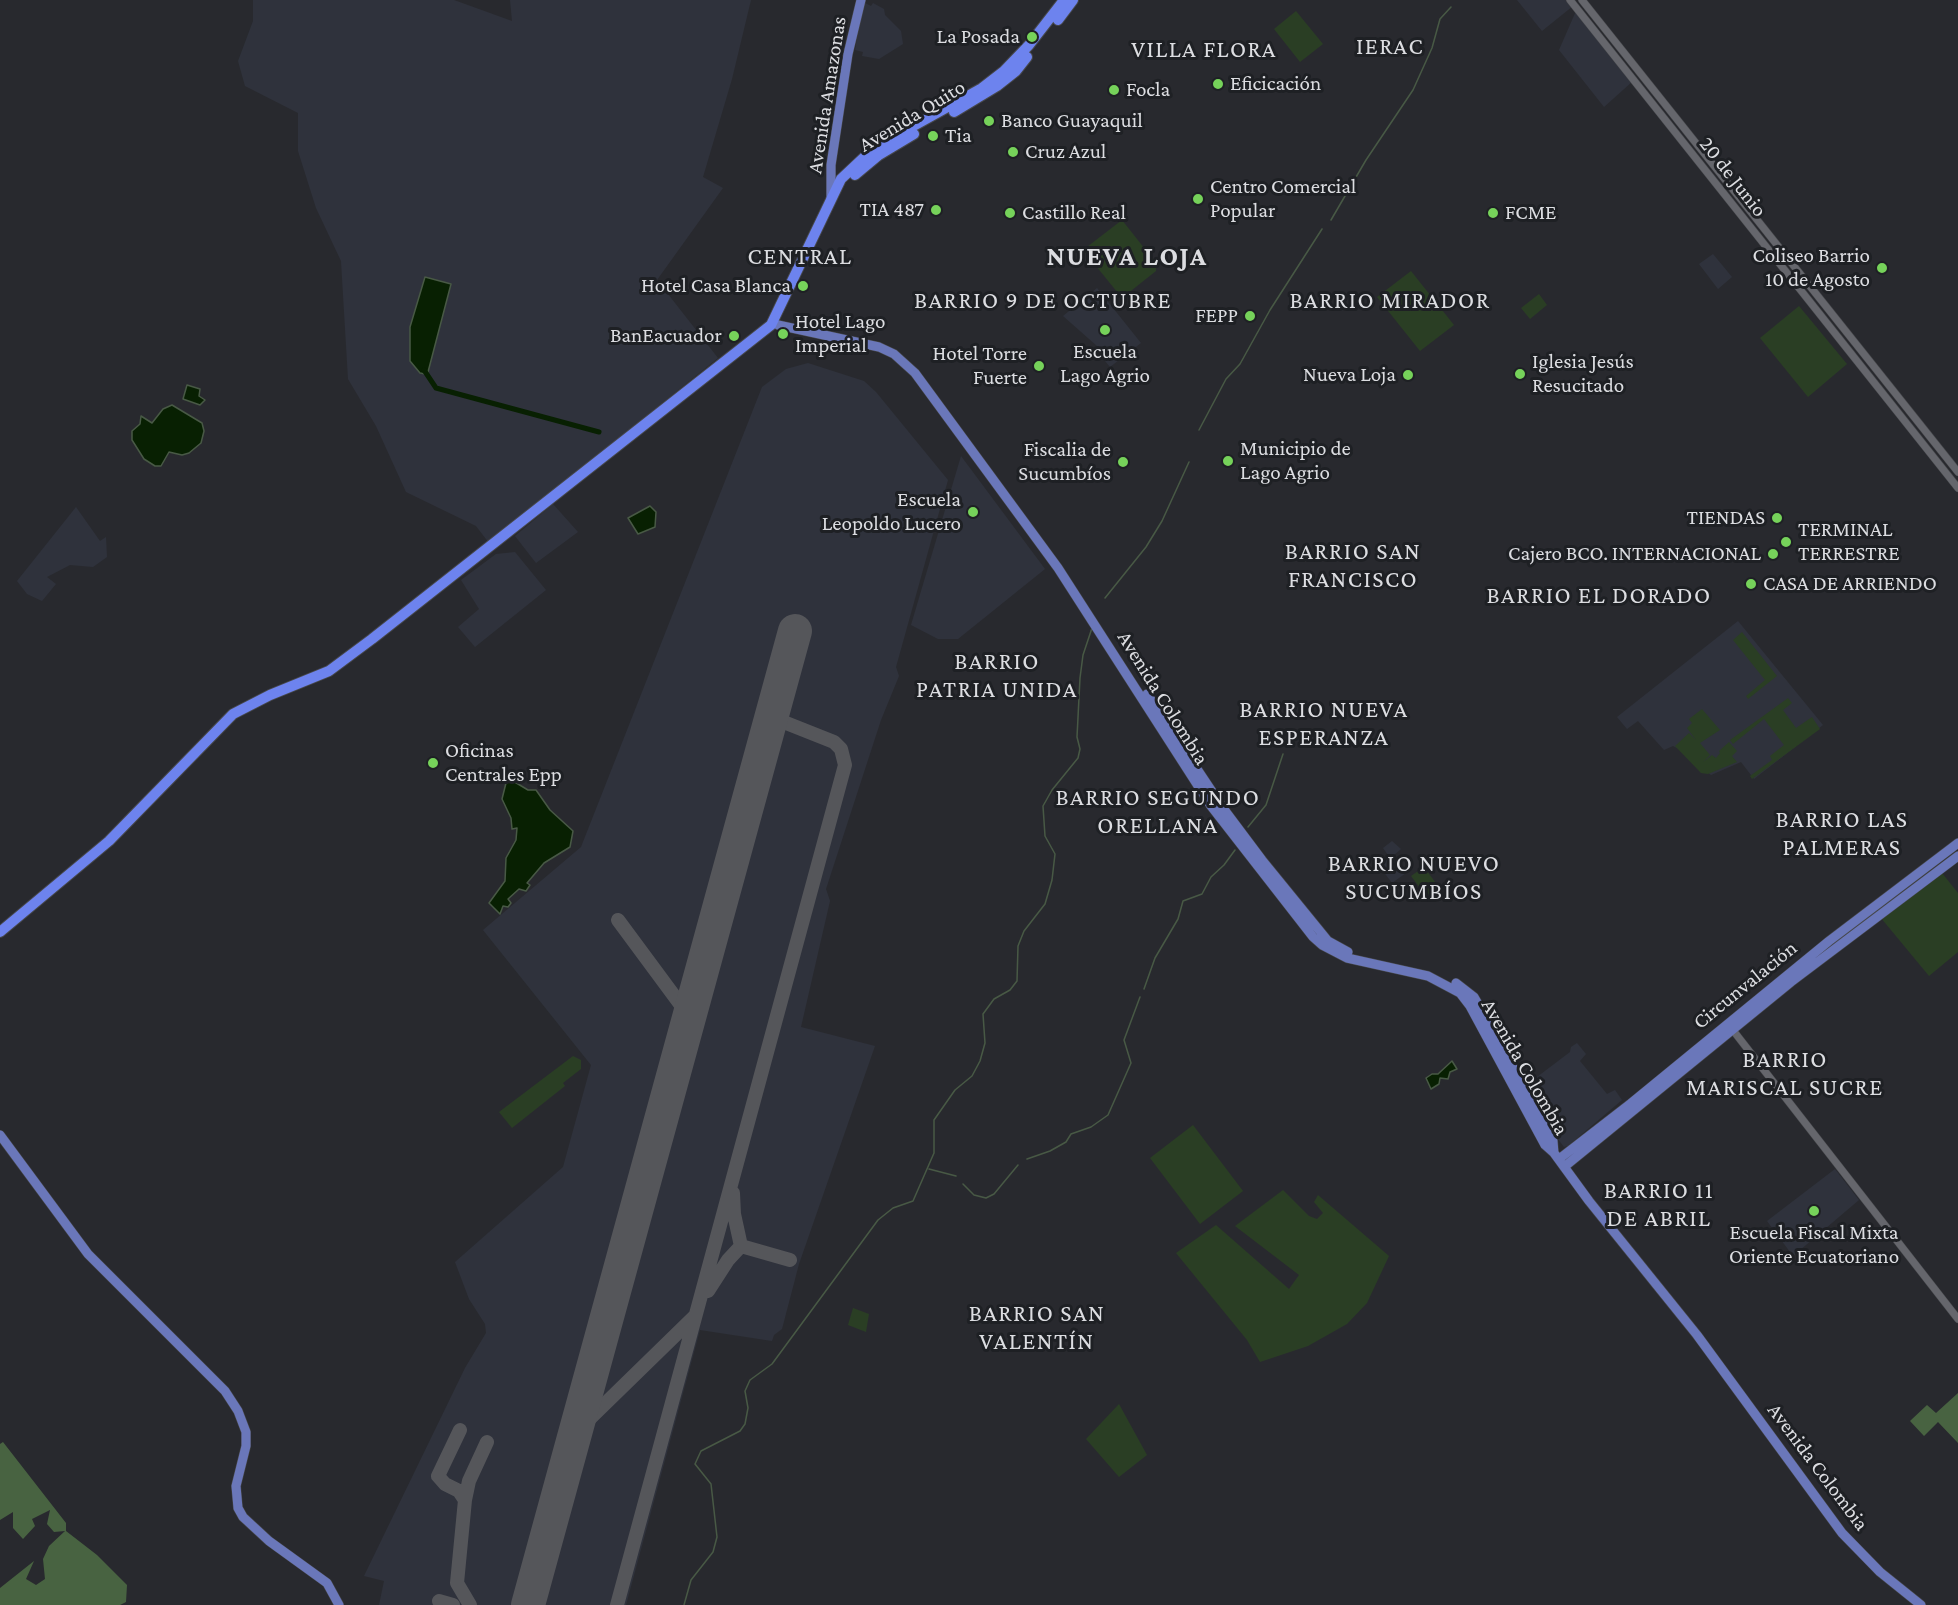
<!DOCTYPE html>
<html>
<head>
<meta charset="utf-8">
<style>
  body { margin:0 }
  canvas { display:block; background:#28292e }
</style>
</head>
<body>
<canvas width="1958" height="1605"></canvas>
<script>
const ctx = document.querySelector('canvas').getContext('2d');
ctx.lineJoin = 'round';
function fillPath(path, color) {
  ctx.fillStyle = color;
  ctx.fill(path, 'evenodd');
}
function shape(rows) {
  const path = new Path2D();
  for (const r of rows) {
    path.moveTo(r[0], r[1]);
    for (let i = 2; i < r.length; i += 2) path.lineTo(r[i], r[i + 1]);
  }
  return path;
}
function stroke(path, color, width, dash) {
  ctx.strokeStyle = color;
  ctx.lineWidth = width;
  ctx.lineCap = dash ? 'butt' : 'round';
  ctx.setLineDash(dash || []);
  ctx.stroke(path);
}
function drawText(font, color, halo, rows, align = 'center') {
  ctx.font = font + ' "Crimson Pro",serif';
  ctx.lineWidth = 6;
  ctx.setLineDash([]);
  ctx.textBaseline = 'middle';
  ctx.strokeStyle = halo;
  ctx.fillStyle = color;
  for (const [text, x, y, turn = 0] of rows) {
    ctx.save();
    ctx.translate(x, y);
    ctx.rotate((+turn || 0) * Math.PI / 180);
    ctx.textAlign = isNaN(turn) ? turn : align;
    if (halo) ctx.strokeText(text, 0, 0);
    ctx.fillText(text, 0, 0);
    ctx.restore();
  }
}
fillPath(shape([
  [253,0,454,0,512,21,510,0,751,0,732,79,703,177,723,188,657,280,718,358,489,543,476,526,406,492,376,426,348,379,341,261,316,208,298,151,298,113,245,86,238,61,253,21],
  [1517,0,1568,0,1573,6,1542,31],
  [863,2,871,6,873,3,884,9,885,15,901,31,903,44,879,59,862,56,863,52,855,50],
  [1576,11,1633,81,1604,107,1559,50],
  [1713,254,1732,277,1718,289,1699,264],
  [1097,288,1141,343,1110,367,1096,350,1097,346,1063,316],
  [808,363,864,381,876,392,948,480,896,667,899,676,881,720,826,889,830,901,801,1027,875,1046,799,1264,782,1329,774,1335,772,1341,700,1330,626,1605,379,1605,384,1581,364,1576,465,1368,486,1333,485,1324,469,1299,455,1262,563,1167,591,1065,483,930,581,847,762,387,786,369],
  [961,456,1045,569,958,639,938,639,911,625],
  [553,504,578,532,536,563,515,536],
  [76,507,100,541,106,537,107,557,93,567,70,565,47,577,56,584,42,601,27,594,17,581],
  [515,552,546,590,475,647,458,627,479,609,461,580,496,554],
  [1738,621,1823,725,1754,779,1741,762,1711,775,1687,757,1685,752,1673,746,1664,750,1638,721,1627,729,1617,717],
  [1392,841,1401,849,1393,856,1406,873,1392,883,1377,863,1388,855,1383,848],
  [1577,1043,1586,1054,1580,1061,1607,1094,1615,1090,1622,1100,1568,1146,1564,1147,1554,1134,1560,1129,1533,1080,1570,1052,1571,1047],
  [1835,1169,1859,1200,1793,1256,1767,1221]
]), '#2f323c');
fillPath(shape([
  [1296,11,1323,44,1300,62,1274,29],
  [1122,220,1156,263,1156,271,1122,298,1083,250],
  [1411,271,1454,325,1420,351,1377,297],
  [1539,294,1547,305,1530,319,1521,308],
  [1799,306,1847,364,1808,397,1760,338],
  [1742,632,1777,676,1748,699,1746,696,1765,680,1733,640],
  [1788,698,1792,703,1783,710,1796,728,1812,717,1820,729,1752,779,1750,776,1772,760,1770,756,1784,745,1764,719,1733,744,1730,740],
  [1702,709,1720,730,1700,743,1710,755,1703,762,1712,755,1716,758,1720,753,1719,751,1729,742,1737,751,1732,756,1737,762,1708,774,1701,773,1675,746,1689,733,1696,740,1687,728,1692,723,1689,719],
  [1424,867,1438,886,1426,896,1411,876],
  [1942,873,1958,893,1958,952,1929,976,1881,918],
  [573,1056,581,1060,581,1069,563,1083,565,1086,512,1128,499,1112],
  [1193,1125,1243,1191,1200,1224,1150,1158],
  [1283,1190,1309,1216,1317,1219,1323,1213,1314,1202,1318,1195,1389,1256,1367,1303,1347,1324,1308,1346,1260,1362,1247,1340,1176,1253,1216,1225,1289,1289,1299,1275,1235,1226],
  [853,1308,869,1314,866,1332,848,1325],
  [1119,1404,1147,1455,1119,1477,1086,1439]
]), '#2a3e24');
fillPath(shape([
  [1958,1393,1958,1443,1938,1422,1924,1436,1910,1421,1927,1405,1936,1413],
  [3,1442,66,1523,66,1531,97,1555,127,1585,126,1602,120,1605,0,1605,0,1588,34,1561,26,1579,36,1585,45,1579,43,1559,49,1546,65,1531,54,1532,47,1524,50,1510,32,1519,35,1526,23,1539,13,1528,13,1512,0,1520,0,1444]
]), '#486341');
const water = shape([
  [425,277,451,284,428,372,425,374,420,373,410,361,410,327,425,277],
  [187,385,200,389,199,396,205,400,200,405,183,399,187,385],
  [172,405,202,423,204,431,201,443,189,453,182,455,169,452,161,466,155,466,144,459,132,440,132,431,140,424,141,416,152,423,163,409,172,405],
  [650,506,656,512,655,527,638,534,628,518,650,506],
  [513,781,528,790,536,790,550,810,573,831,570,847,544,863,527,883,530,885,526,891,519,889,508,899,511,903,508,907,503,906,500,914,489,903,505,881,506,858,516,840,517,828,512,829,511,818,502,799,506,783,513,781],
  [1452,1061,1457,1069,1450,1072,1448,1079,1440,1078,1439,1084,1431,1089,1426,1078,1432,1074,1438,1074,1452,1061]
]);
fillPath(water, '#082002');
stroke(water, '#485945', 1.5);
stroke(shape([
  [1331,220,1366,160,1413,90,1432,48,1440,19,1451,7],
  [1199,430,1226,379,1240,364,1270,310,1322,229],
  [1105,598,1146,547,1162,521,1189,462],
  [1248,827,1266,805,1283,754],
  [1144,989,1155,958,1178,919,1183,901,1202,894,1211,877,1224,865,1235,850],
  [1027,1159,1050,1151,1066,1142,1071,1134,1091,1127,1108,1115,1131,1063,1124,1040,1140,997],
  [929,1169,956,1176],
  [963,1184,974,1195,986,1198,994,1194,1018,1165],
  [684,1605,691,1580,713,1552,717,1537,711,1484,695,1464,701,1451,740,1431,745,1424,748,1408,745,1391,750,1380,772,1364,878,1220,893,1208,913,1201,934,1153,934,1120,955,1090,972,1076,980,1061,985,1043,983,1014,994,999,1010,990,1017,981,1018,946,1024,931,1045,904,1052,880,1055,854,1045,836,1043,806,1052,790,1078,758,1080,749,1077,737,1080,678,1083,655,1092,628]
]), '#485945', 1.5);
stroke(shape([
  [424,370,436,388,599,432]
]), '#082002', 5);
stroke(shape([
  [618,920,689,1016],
  [741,1246,790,1260],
  [708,1291,728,1260,741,1246,734,1214,733,1193],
  [460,1430,438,1476,445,1484,459,1491,465,1500],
  [574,1434,695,1316],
  [439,1601,453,1605],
  [470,1605,457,1583,465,1500,469,1481,487,1442],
  [617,1605,845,765,841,749,834,742,771,717]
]), '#55565a', 14);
stroke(shape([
  [528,1605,795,631]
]), '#55565a', 34);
const minor = shape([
  [1570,0,1958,488],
  [1582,0,1958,472],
  [1732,1029,1958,1319]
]);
const major = shape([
  [831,197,831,165,848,54,861,0],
  [778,325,879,347,894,354,915,373,1058,568,1211,806,1313,937,1322,945,1347,958,1428,976,1460,993,1470,1006,1545,1145,1554,1153,1589,1201,1697,1335,1842,1533,1880,1572,1921,1605],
  [1147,694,1223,808,1262,860,1328,941,1348,952],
  [1456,983,1474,997,1481,1009,1553,1141,1554,1153],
  [0,1135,88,1254,225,1391,238,1411,246,1432,246,1446,236,1486,238,1508,243,1517,269,1541,327,1583,339,1605],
  [1559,1159,1630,1104,1829,941,1958,843],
  [1564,1167,1791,982,1958,856]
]);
const highway = shape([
  [1058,20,1073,0],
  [954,112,997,86,1016,71,1027,57],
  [855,175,879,155,914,134],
  [0,932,109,841,233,714,270,695,329,671,372,639,771,325,841,179,874,148,982,88,1004,71,1029,45,1064,0]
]);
stroke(minor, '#46474b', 8);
stroke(major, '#46474b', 10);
stroke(highway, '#46474b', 12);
stroke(minor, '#65666c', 7);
stroke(major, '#6a77ba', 9);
stroke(highway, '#6d83ee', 10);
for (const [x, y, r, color] of [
  [1032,37,6,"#76d25a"],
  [1218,84,6,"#76d25a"],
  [1114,90,6,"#76d25a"],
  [989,121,6,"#76d25a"],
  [933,136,6,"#76d25a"],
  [1013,152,6,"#76d25a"],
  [1198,199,6,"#76d25a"],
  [936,210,6,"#76d25a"],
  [1010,213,6,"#76d25a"],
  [1493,213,6,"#76d25a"],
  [1882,268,6,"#76d25a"],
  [803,286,6,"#76d25a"],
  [1250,316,6,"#76d25a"],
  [1105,330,6,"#76d25a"],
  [783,334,6,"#76d25a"],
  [734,336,6,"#76d25a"],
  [1039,366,6,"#76d25a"],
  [1520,374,6,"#76d25a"],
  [1408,375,6,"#76d25a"],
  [1228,461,6,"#76d25a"],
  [1123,462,6,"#76d25a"],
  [973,512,6,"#76d25a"],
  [1777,518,6,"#76d25a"],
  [1786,542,6,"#76d25a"],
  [1773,554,6,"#76d25a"],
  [1751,584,6,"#76d25a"],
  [433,763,6,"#76d25a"],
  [1814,1211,6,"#76d25a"]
]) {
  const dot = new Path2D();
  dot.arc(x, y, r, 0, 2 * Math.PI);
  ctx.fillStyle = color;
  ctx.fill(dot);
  stroke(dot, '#1e2024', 2);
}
drawText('21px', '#dcdde1', '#1e2024', [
  ["La Posada",1020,37,"right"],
  ["Eficicación",1230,84],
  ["Focla",1126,90],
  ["Banco Guayaquil",1001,121],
  ["Tia",945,136],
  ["Cruz Azul",1025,152],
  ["Centro Comercial",1210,187],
  ["Popular",1210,211],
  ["TIA 487",924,210,"right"],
  ["Castillo Real",1022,213],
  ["FCME",1505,213],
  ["Coliseo Barrio",1870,256,"right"],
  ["10 de Agosto",1870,280,"right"],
  ["Hotel Casa Blanca",791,286,"right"],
  ["FEPP",1238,316,"right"],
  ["Hotel Lago",795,322],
  ["Imperial",795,346],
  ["BanEacuador",722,336,"right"],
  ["Escuela",1105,352,"center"],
  ["Lago Agrio",1105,376,"center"],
  ["Hotel Torre",1027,354,"right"],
  ["Fuerte",1027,378,"right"],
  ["Iglesia Jesús",1532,362],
  ["Resucitado",1532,386],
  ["Nueva Loja",1396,375,"right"],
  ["Municipio de",1240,449],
  ["Lago Agrio",1240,473],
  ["Fiscalia de",1111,450,"right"],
  ["Sucumbíos",1111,474,"right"],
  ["Escuela",961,500,"right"],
  ["Leopoldo Lucero",961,524,"right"],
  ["TIENDAS",1765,518,"right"],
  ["TERMINAL",1798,530],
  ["TERRESTRE",1798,554],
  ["Cajero BCO. INTERNACIONAL",1761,554,"right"],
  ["CASA DE ARRIENDO",1763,584],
  ["Oficinas",445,751],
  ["Centrales Epp",445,775],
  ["Escuela Fiscal Mixta",1814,1233,"center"],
  ["Oriente Ecuatoriano",1814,1257,"center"]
], 'left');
drawText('21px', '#dcdde1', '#1e2024', [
  ["Avenida Amazonas",827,95,-81],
  ["Avenida Quito",912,116,-31],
  ["20 de Junio",1733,177,52],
  ["Avenida Colombia",1163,698,58],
  ["Circunvalación",1745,985,-39],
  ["Avenida Colombia",1525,1067,60],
  ["Avenida Colombia",1818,1467,53]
]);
ctx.letterSpacing = '1.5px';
drawText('24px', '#dcdde1', '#1e2024', [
  ["IERAC",1390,47],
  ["VILLA FLORA",1204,50],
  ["CENTRAL",800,257],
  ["BARRIO 9 DE OCTUBRE",1043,301],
  ["BARRIO MIRADOR",1390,301],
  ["BARRIO SAN",1353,552],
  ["FRANCISCO",1353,580],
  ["BARRIO EL DORADO",1599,596],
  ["BARRIO",997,662],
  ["PATRIA UNIDA",997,690],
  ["BARRIO NUEVA",1324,710],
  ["ESPERANZA",1324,738],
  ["BARRIO SEGUNDO",1158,798],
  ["ORELLANA",1158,826],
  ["BARRIO LAS",1842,820],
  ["PALMERAS",1842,848],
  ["BARRIO NUEVO",1414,864],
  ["SUCUMBÍOS",1414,892],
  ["BARRIO",1785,1060],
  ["MARISCAL SUCRE",1785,1088],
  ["BARRIO 11",1659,1191],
  ["DE ABRIL",1659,1219],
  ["BARRIO SAN",1037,1314],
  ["VALENTÍN",1037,1342]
]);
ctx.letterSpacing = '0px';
ctx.letterSpacing = '1.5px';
drawText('bold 27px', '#dcdde1', '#1e2024', [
  ["NUEVA LOJA",1127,257]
]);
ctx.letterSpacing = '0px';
</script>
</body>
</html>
